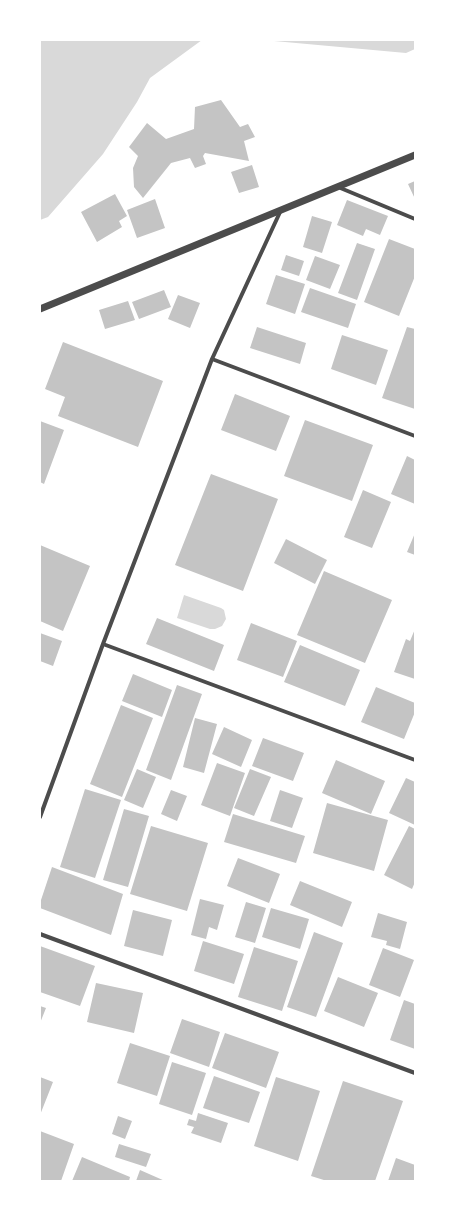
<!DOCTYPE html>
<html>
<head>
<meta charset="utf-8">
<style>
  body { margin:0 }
  #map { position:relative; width:455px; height:1221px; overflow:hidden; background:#fff; font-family:"Archivo Narrow",sans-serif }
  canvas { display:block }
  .frame { position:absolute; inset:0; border:41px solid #fff; pointer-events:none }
</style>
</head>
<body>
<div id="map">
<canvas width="455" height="1221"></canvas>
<div class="frame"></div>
</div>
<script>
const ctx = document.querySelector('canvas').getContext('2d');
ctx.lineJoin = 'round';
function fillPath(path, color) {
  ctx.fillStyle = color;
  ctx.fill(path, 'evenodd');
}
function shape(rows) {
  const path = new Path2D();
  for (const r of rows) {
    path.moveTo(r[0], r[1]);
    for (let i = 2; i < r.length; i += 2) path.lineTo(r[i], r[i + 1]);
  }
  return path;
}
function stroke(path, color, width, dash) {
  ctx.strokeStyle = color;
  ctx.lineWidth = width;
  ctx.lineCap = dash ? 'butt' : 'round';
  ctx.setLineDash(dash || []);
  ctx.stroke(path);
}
fillPath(shape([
  [40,40,202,40,150,78,137,102,103,154,48,217,40,220],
  [263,40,415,40,415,49,406,53],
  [184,595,221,608,224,610,226,619,222,626,215,629,210,629,177,618]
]), '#d9d9d9');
fillPath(shape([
  [221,100,240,127,248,124,255,137,244,141,249,161,205,153,203,156,206,164,195,168,190,158,171,163,143,198,134,187,133,168,138,156,129,147,147,123,166,139,194,129,195,107],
  [252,165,259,187,239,193,231,172],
  [415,181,415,199,408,184],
  [115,194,127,216,119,221,122,227,97,242,81,212],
  [155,199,165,228,137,238,127,210],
  [347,200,388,216,380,235,366,229,363,236,337,225],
  [312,216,332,222,322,253,303,247],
  [389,239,415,249,415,276,399,316,364,302],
  [357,243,375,249,357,300,338,293],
  [286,255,304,261,299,276,281,270],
  [315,256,340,265,330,289,306,280],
  [276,275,305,284,295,314,266,304],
  [310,288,356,304,348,328,301,312],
  [164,290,171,307,139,319,132,302],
  [178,295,200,303,190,328,168,319],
  [128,301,135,320,105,329,99,310],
  [257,327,306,343,300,364,250,348],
  [407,327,415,329,415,409,382,398],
  [342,335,388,350,376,385,331,369],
  [63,342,163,381,138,447,58,416,65,397,45,389],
  [235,394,290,416,276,451,221,430],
  [305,420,373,445,352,501,284,476],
  [40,421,64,430,44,484,40,482],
  [407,456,415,460,415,504,391,494],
  [211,474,278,499,243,591,175,565],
  [363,490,391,502,372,548,344,537],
  [415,533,415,555,407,552],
  [286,539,327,560,315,584,274,563],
  [40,545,90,566,63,631,40,621],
  [324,571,392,600,365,663,297,635],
  [157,618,224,645,214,671,146,644],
  [251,623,297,641,283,677,237,660],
  [415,629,415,679,394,672,406,639,410,641],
  [40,633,62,641,53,666,40,661],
  [300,645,360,670,345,706,284,682],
  [133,674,172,690,162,717,122,701],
  [177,685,202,694,171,780,146,770],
  [376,687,415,703,415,712,404,739,361,722],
  [121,705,153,718,122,797,90,784],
  [195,718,217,724,204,773,183,767],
  [224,727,252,740,241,767,212,754],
  [263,738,304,753,293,781,252,766],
  [336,760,385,781,371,814,322,793],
  [217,763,245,773,230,816,201,805],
  [137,769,156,777,143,808,124,800],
  [250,769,271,777,254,816,234,808],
  [406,778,415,782,415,825,389,813],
  [85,789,121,800,95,878,60,867],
  [171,790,187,796,177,821,161,814],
  [280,790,303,798,292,828,270,821],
  [327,803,388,820,374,871,313,853],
  [124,809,149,816,128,887,103,880],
  [233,814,305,836,296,863,224,842],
  [151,826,208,843,187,911,130,894],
  [409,826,415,829,415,882,412,889,384,875],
  [238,858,280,874,269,903,227,886],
  [52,867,123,894,111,935,40,908,40,903],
  [300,881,352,902,342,927,290,905],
  [200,899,224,905,217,930,209,927,206,939,191,935],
  [246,902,266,908,255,943,235,937],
  [271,908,309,919,300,949,262,937],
  [133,910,172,920,163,956,124,946],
  [378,913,407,922,400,949,386,945,387,941,371,937],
  [314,932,343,943,316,1017,287,1007],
  [203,941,244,954,234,984,194,971],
  [40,946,95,966,80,1006,40,992],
  [254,947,298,961,282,1011,238,997],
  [383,948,414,960,400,997,369,985],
  [338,977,378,993,364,1027,324,1011],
  [96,983,143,993,134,1033,87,1022],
  [404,1000,415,1004,415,1049,390,1040],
  [40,1006,46,1008,40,1023],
  [182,1019,220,1032,209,1067,170,1053],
  [225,1033,279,1052,266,1088,212,1068],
  [130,1043,170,1056,157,1096,117,1083],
  [172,1062,206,1073,192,1115,159,1104],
  [214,1076,260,1092,249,1123,203,1108],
  [40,1077,53,1082,40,1115],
  [276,1077,320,1091,298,1161,254,1146],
  [343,1081,403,1101,375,1181,327,1181,311,1176],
  [198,1113,228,1123,221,1143,191,1133,194,1127,187,1125,189,1119,196,1121],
  [118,1116,132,1121,125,1139,112,1134],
  [40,1131,74,1144,61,1181,40,1181],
  [119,1144,151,1154,146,1167,115,1157],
  [82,1157,130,1177,129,1181,72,1181],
  [396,1158,415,1165,415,1181,388,1181],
  [140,1170,165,1181,136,1181]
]), '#c4c4c4');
stroke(shape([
  [338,187,415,219],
  [212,359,415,436],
  [103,644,415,760],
  [40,817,103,644,212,359,281,210],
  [40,934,415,1073]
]), '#4c4c4c', 4);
stroke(shape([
  [40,309,415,155]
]), '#4c4c4c', 7);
</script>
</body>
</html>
